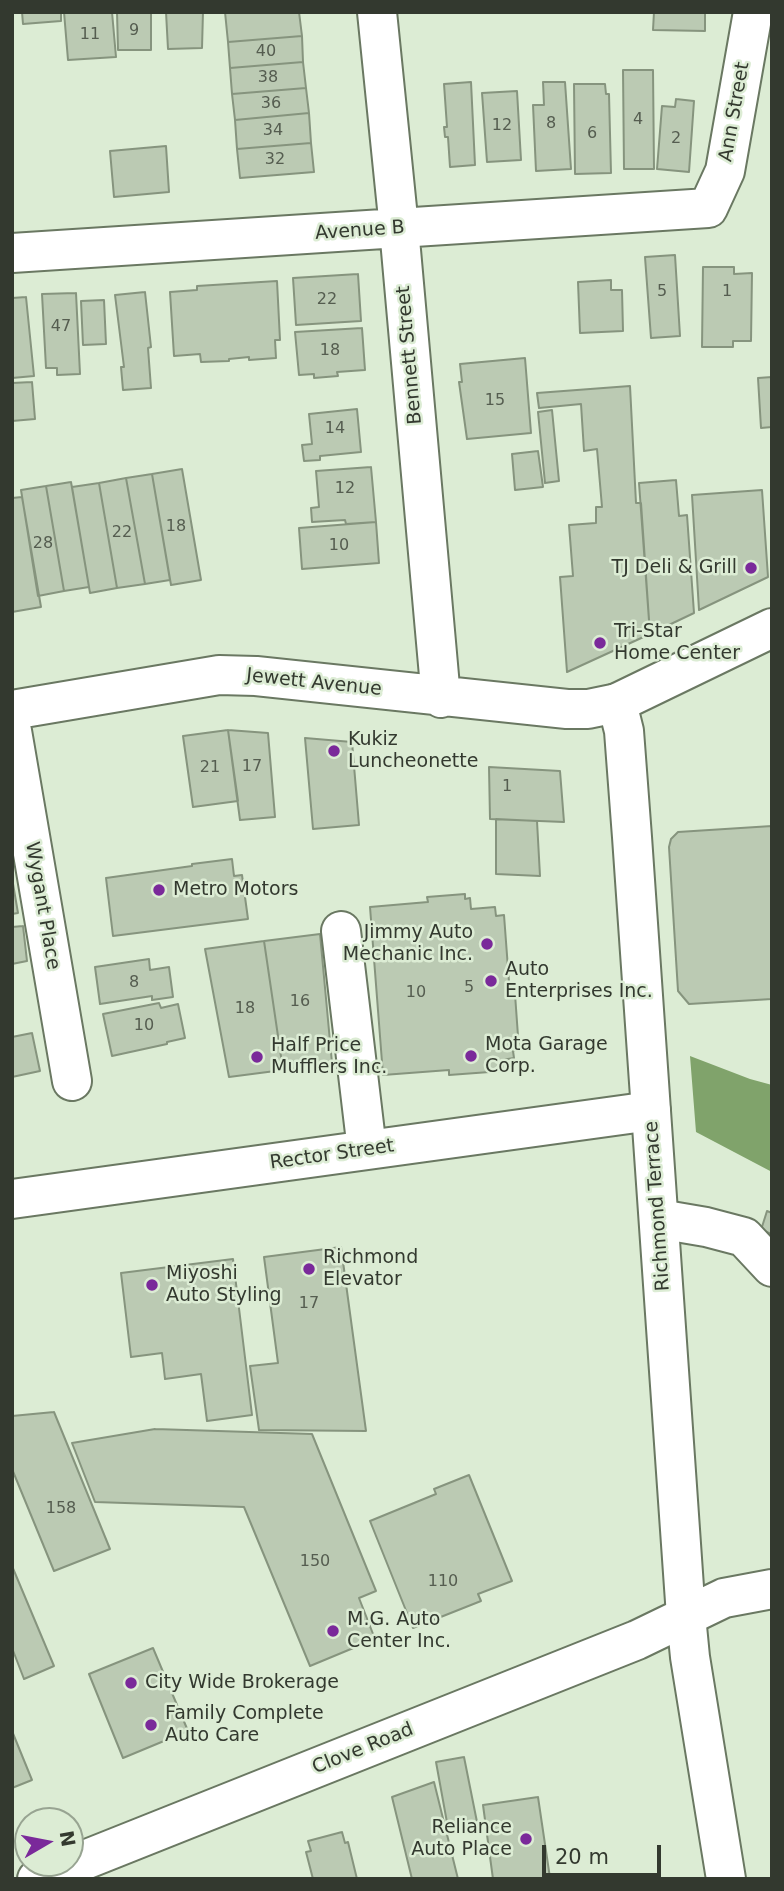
<!DOCTYPE html>
<html>
<head>
<meta charset="utf-8">
<style>
  body { margin:0 }
  #map { position:relative; width:784px; height:1891px; overflow:hidden; background:#dcecd4; font-family:"DejaVu Sans",sans-serif }
  canvas { display:block }
  .frame { position:absolute; inset:0; border:14px solid #33392f; pointer-events:none }
  .north { position:absolute; left:14px; top:1807px; width:70px; height:70px; box-sizing:border-box; background:#dcecd4; border:2px solid #98a492; border-radius:50%; rotate:80deg; font-size:19px; font-weight:700; line-height:28px; text-align:center; color:#33392f }
  .north::after { content:''; display:block; margin:auto; width:24px; height:32px; background:#7a299a; clip-path:polygon(50% 0,100% 100%,50% 72%,0 100%) }
  .scale { position:absolute; left:542px; top:1845px; width:119px; height:32px; box-sizing:border-box; border:4px solid #33392f; border-top:0; padding-left:9px; font-size:21px; line-height:24px; white-space:nowrap; color:#33392f; -webkit-text-stroke:5px #dcecd4; paint-order:stroke }
</style>
</head>
<body>
<div id="map">
<canvas width="784" height="1891"></canvas>
<div class="frame"></div>
<div class="north">N</div>
<div class="scale">20 m</div>
</div>
<script>
const ctx = document.querySelector('canvas').getContext('2d');
ctx.lineJoin = 'round';
function fillPath(path, color) {
  ctx.fillStyle = color;
  ctx.fill(path, 'evenodd');
}
function shape(rows) {
  const path = new Path2D();
  for (const r of rows) {
    path.moveTo(r[0], r[1]);
    for (let i = 2; i < r.length; i += 2) path.lineTo(r[i], r[i + 1]);
  }
  return path;
}
function stroke(path, color, width, dash) {
  ctx.strokeStyle = color;
  ctx.lineWidth = width;
  ctx.lineCap = dash ? 'butt' : 'round';
  ctx.setLineDash(dash || []);
  ctx.stroke(path);
}
function drawText(font, color, halo, rows, align = 'center') {
  ctx.font = font + ' "DejaVu Sans",sans-serif';
  ctx.lineWidth = 5;
  ctx.setLineDash([]);
  ctx.textBaseline = 'middle';
  ctx.strokeStyle = halo;
  ctx.fillStyle = color;
  for (const [text, x, y, turn = 0] of rows) {
    ctx.save();
    ctx.translate(x, y);
    ctx.rotate((+turn || 0) * Math.PI / 180);
    ctx.textAlign = isNaN(turn) ? turn : align;
    if (halo) ctx.strokeText(text, 0, 0);
    ctx.fillText(text, 0, 0);
    ctx.restore();
  }
}
fillPath(shape([
  [690,1056,750,1079,772,1085,772,1172,696,1132]
]), '#80a36b');
const building = shape([
  [22,12,61,12,61,21,23,24,22,12],
  [64,12,112,12,116,57,68,60,64,12],
  [117,12,151,12,151,50,118,50,117,12],
  [166,12,203,12,202,48,168,49,166,12],
  [225,12,299,12,302,36,228,42,225,12],
  [654,12,705,12,705,31,653,30,654,12],
  [302,36,303,62,230,68,228,42,302,36],
  [303,62,306,88,232,94,230,68,303,62],
  [623,70,653,70,654,169,624,169,623,70],
  [471,82,475,165,450,167,448,137,445,137,444,127,447,127,444,84,471,82],
  [543,82,565,82,571,169,536,171,533,105,544,105,543,82],
  [574,84,605,84,606,94,609,94,611,173,575,174,574,84],
  [306,88,309,113,235,120,232,94,306,88],
  [517,91,521,160,487,162,482,93,517,91],
  [676,99,694,101,689,172,657,169,662,106,675,107,676,99],
  [309,113,311,143,237,149,235,120,309,113],
  [311,143,314,172,240,178,237,149,311,143],
  [166,146,169,192,114,197,110,151,166,146],
  [675,255,680,336,651,338,645,257,675,255],
  [703,267,734,267,734,274,752,273,751,341,733,341,733,347,702,347,703,267],
  [358,274,361,321,296,325,293,278,358,274],
  [611,280,611,290,622,290,623,331,580,333,578,282,611,280],
  [277,281,280,340,275,340,276,358,249,360,249,357,229,359,229,361,201,362,200,354,174,356,170,292,197,290,197,286,277,281],
  [145,292,151,347,148,348,151,388,123,390,121,367,124,367,115,295,145,292],
  [76,293,80,374,57,375,57,368,46,368,42,294,76,293],
  [26,297,34,376,12,378,12,298,26,297],
  [104,300,106,344,83,345,81,301,104,300],
  [362,328,365,370,337,372,338,376,314,378,314,374,299,375,295,332,362,328],
  [525,358,531,433,467,439,459,382,462,382,460,364,525,358],
  [772,377,772,427,761,428,758,378,772,377],
  [32,382,35,419,12,421,12,383,32,382],
  [630,386,636,503,641,503,650,634,567,672,560,577,573,576,569,525,596,523,596,507,602,507,597,449,584,451,581,404,539,408,537,393,630,386],
  [357,409,361,452,320,456,320,460,304,461,302,445,312,444,309,414,357,409],
  [552,410,559,481,545,483,538,412,552,410],
  [538,451,543,487,515,490,512,454,538,451],
  [371,467,376,522,346,524,345,520,312,522,311,508,319,507,316,471,371,467],
  [182,469,201,580,171,585,152,474,182,469],
  [152,474,170,580,145,584,126,478,152,474],
  [126,478,145,584,117,588,99,483,126,478],
  [676,480,679,516,687,515,694,613,650,634,639,483,676,480],
  [71,482,89,587,64,591,46,486,71,482],
  [99,483,117,588,90,593,72,487,99,483],
  [46,486,64,591,38,596,21,490,46,486],
  [762,490,768,577,699,610,692,495,762,490],
  [22,497,41,607,12,612,12,498,22,497],
  [376,522,379,563,302,569,299,528,376,522],
  [228,730,268,733,275,817,240,820,228,730],
  [228,730,238,801,193,807,183,736,228,730],
  [305,738,352,742,359,825,313,829,305,738],
  [489,767,560,771,564,822,490,819,489,767],
  [496,819,537,821,540,876,496,874,496,819],
  [772,826,772,999,689,1004,678,991,669,847,671,839,678,832,772,826],
  [232,859,234,876,242,875,248,919,113,936,106,878,192,866,192,864,232,859],
  [12,878,18,913,12,914,12,878],
  [465,894,465,899,470,898,471,909,495,907,496,916,504,915,510,995,515,994,519,1050,513,1051,514,1058,502,1060,503,1071,449,1075,449,1070,383,1075,370,907,428,902,427,897,465,894],
  [23,926,27,961,12,964,12,927,23,926],
  [320,934,332,1063,283,1070,264,941,320,934],
  [264,941,283,1070,229,1077,205,949,264,941],
  [149,959,150,970,169,967,173,997,152,1000,152,996,100,1004,95,967,149,959],
  [159,1003,161,1008,178,1004,185,1038,167,1042,167,1044,112,1056,103,1014,159,1003],
  [32,1033,40,1071,12,1077,12,1037,32,1033],
  [767,1211,772,1213,772,1234,761,1230,767,1211],
  [341,1247,366,1431,259,1430,250,1366,278,1363,264,1257,341,1247],
  [233,1259,252,1415,207,1421,201,1374,165,1379,162,1353,131,1357,121,1273,233,1259],
  [54,1412,110,1549,54,1571,12,1469,12,1416,54,1412],
  [155,1429,312,1434,376,1591,359,1598,375,1639,310,1666,244,1507,95,1502,72,1443,155,1429],
  [469,1475,512,1581,478,1594,481,1601,413,1628,370,1521,436,1494,434,1489,469,1475],
  [12,1566,54,1666,24,1679,12,1648,12,1566],
  [153,1648,188,1731,123,1758,89,1674,153,1648],
  [12,1731,32,1780,12,1788,12,1731],
  [464,1757,477,1822,448,1828,436,1762,464,1757],
  [434,1782,458,1879,412,1879,392,1797,434,1782],
  [538,1797,550,1878,493,1879,483,1805,538,1797],
  [342,1832,345,1843,348,1842,357,1879,313,1879,306,1852,311,1851,308,1841,342,1832]
]);
fillPath(building, '#bbcab3');
stroke(building, '#86947e', 2);
const minor = shape([
  [377,12,399,228,441,698],
  [12,253,708,208,725,171,753,12],
  [12,710,219,675,256,676,567,709,588,709,617,703],
  [12,731,72,1081],
  [341,931,367,1150],
  [12,1199,651,1111],
  [659,1219,706,1227,744,1237,772,1267],
  [37,1879,637,1640,724,1598,772,1589]
]);
const major = shape([
  [726,1879,690,1657,686,1616,632,837,624,731,617,703,772,628]
]);
stroke(minor, '#6a7862', 42);
stroke(major, '#6a7862', 42);
stroke(minor, '#fff', 38);
stroke(major, '#fff', 38);
for (const [x, y, r, color] of [
  [751,568,7,"#7a299a"],
  [600,643,7,"#7a299a"],
  [334,751,7,"#7a299a"],
  [159,890,7,"#7a299a"],
  [487,944,7,"#7a299a"],
  [491,981,7,"#7a299a"],
  [471,1056,7,"#7a299a"],
  [257,1057,7,"#7a299a"],
  [309,1269,7,"#7a299a"],
  [152,1285,7,"#7a299a"],
  [333,1631,7,"#7a299a"],
  [131,1683,7,"#7a299a"],
  [151,1725,7,"#7a299a"],
  [526,1839,7,"#7a299a"]
]) {
  const dot = new Path2D();
  dot.arc(x, y, r, 0, 2 * Math.PI);
  ctx.fillStyle = color;
  ctx.fill(dot);
  stroke(dot, '#dcecd4', 2.5);
}
drawText('16px', '#555d50', null, [
  ["9",134,31],
  ["11",90,35],
  ["40",266,52],
  ["38",268,78],
  ["36",271,104],
  ["4",638,120],
  ["8",551,124],
  ["12",502,126],
  ["34",273,131],
  ["6",592,134],
  ["2",676,139],
  ["32",275,160],
  ["5",662,292],
  ["1",727,292],
  ["22",327,300],
  ["47",61,327],
  ["18",330,351],
  ["15",495,401],
  ["14",335,429],
  ["12",345,489],
  ["18",176,527],
  ["22",122,533],
  ["28",43,544],
  ["10",339,546],
  ["17",252,767],
  ["21",210,768],
  ["1",507,787],
  ["8",134,983],
  ["5",469,988],
  ["10",416,993],
  ["16",300,1002],
  ["18",245,1009],
  ["10",144,1026],
  ["17",309,1304],
  ["158",61,1509],
  ["150",315,1562],
  ["110",443,1582]
]);
drawText('19px', '#33392f', '#dcecd4', [
  ["Ann Street",735,112,-80],
  ["Avenue B",360,231,-4],
  ["Bennett Street",410,355,-95],
  ["Jewett Avenue",314,683,6],
  ["Wygant Place",42,906,80],
  ["Rector Street",332,1155,-8],
  ["Richmond Terrace",658,1206,-94],
  ["Clove Road",363,1749,-22]
]);
drawText('19px', '#33392f', '#dcecd4', [
  ["TJ Deli & Grill",737,568,"right"],
  ["Tri-Star",614,632],
  ["Home Center",614,654],
  ["Kukiz",348,740],
  ["Luncheonette",348,762],
  ["Metro Motors",173,890],
  ["Jimmy Auto",473,933,"right"],
  ["Mechanic Inc.",473,955,"right"],
  ["Auto",505,970],
  ["Enterprises Inc.",505,992],
  ["Mota Garage",485,1045],
  ["Corp.",485,1067],
  ["Half Price",271,1046],
  ["Mufflers Inc.",271,1068],
  ["Richmond",323,1258],
  ["Elevator",323,1280],
  ["Miyoshi",166,1274],
  ["Auto Styling",166,1296],
  ["M.G. Auto",347,1620],
  ["Center Inc.",347,1642],
  ["City Wide Brokerage",145,1683],
  ["Family Complete",165,1714],
  ["Auto Care",165,1736],
  ["Reliance",512,1828,"right"],
  ["Auto Place",512,1850,"right"]
], 'left');
</script>
</body>
</html>
